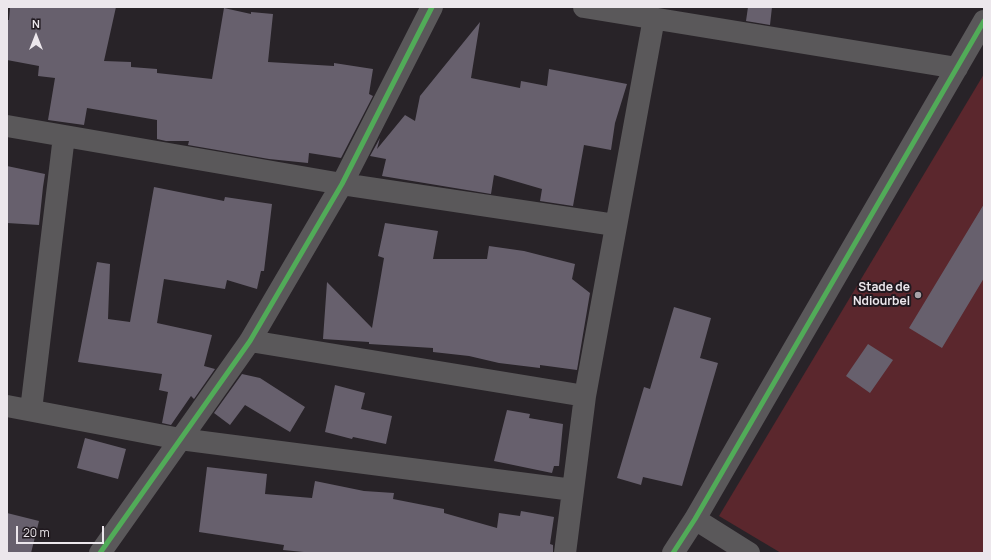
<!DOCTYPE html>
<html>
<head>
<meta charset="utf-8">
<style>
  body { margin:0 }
  #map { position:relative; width:991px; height:560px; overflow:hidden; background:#282328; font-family:Manrope,sans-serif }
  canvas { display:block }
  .frame { position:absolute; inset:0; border:8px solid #ece7ec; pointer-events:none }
  .north { position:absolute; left:16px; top:16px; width:40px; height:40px; -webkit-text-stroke:3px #20191f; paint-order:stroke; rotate:0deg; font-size:11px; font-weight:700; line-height:16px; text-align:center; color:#ece7ec }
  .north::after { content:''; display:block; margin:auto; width:14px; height:18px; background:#ece7ec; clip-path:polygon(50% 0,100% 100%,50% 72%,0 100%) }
  .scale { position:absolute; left:16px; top:526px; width:88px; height:18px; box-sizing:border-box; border:2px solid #ece7ec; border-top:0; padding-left:5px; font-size:12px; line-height:14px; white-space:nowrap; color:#ece7ec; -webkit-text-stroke:3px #20191f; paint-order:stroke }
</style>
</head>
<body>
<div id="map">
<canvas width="991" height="560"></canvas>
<div class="frame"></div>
<div class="north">N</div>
<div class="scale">20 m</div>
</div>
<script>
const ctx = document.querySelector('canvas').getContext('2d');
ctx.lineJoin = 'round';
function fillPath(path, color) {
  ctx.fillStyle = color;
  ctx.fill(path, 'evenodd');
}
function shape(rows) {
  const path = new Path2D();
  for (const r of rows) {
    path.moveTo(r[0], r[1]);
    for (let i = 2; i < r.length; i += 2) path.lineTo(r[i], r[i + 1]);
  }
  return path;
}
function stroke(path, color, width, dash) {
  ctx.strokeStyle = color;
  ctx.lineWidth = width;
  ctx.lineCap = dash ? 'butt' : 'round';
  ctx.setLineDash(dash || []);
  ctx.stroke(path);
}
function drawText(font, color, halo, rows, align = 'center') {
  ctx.font = font + ' Manrope,sans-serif';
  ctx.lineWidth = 4;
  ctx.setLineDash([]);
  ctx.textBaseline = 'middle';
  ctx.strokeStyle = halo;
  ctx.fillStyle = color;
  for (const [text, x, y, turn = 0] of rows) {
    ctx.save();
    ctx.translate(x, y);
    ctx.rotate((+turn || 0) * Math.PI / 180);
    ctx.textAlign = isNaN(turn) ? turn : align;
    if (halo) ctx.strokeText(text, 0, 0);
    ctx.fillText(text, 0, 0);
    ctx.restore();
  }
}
fillPath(shape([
  [984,74,984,553,781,553,719,516]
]), '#5b272d');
fillPath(shape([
  [10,7,116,7,104,61,131,62,131,67,157,69,157,73,212,79,224,8,251,14,251,12,273,14,268,62,334,66,334,63,373,69,369,94,373,96,341,158,309,153,308,163,269,159,188,145,189,141,166,141,157,139,157,120,87,108,84,125,48,120,55,78,38,76,39,66,7,60,7,20,9,20],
  [748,7,772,7,770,25,746,21],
  [480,22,471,78,520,88,521,81,547,86,549,69,627,84,615,123,611,150,584,145,573,206,540,201,542,189,494,175,491,194,382,176,386,159,370,156,380,138,377,149,405,115,415,121,420,96],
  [7,166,45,174,43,187,39,225,7,223],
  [154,187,224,201,225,197,272,204,264,271,261,271,257,289,227,280,225,289,164,279,157,323,212,335,204,366,215,369,194,399,191,396,171,425,162,423,168,392,159,390,162,374,78,362,97,262,110,264,108,319,130,322],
  [984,204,984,278,942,348,909,328],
  [385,223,438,231,433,259,487,259,489,246,524,251,575,264,572,279,590,293,577,370,540,365,540,368,499,363,469,356,433,352,433,348,369,344,369,342,323,339,327,282,372,328,384,258,378,256],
  [674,307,711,318,700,358,718,363,682,486,643,477,641,485,617,478,644,387,650,389],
  [868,344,893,360,870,393,846,376],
  [242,374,260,378,305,407,290,432,245,405,230,425,214,413],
  [335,385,365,393,361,409,392,416,386,444,353,437,352,439,325,432],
  [507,410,530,414,529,418,563,424,559,466,554,466,552,473,494,461],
  [85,438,126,449,118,479,77,468],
  [207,467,267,474,265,494,312,498,315,481,364,491,394,493,393,499,444,509,444,513,497,528,499,513,520,516,521,511,554,517,550,544,553,545,553,553,314,553,283,550,284,545,199,532],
  [7,513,39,521,31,553,7,553]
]), '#67606d');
stroke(shape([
  [584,7,957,68],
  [7,126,342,184,615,225],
  [250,341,585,396],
  [7,406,180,439,573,490],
  [31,410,64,136],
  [695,519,749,553],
  [100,553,250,341,342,184,432,7],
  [565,553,585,396,654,18],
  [673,553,695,519,984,21]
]), '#5a585a', 22);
stroke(shape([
  [100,553,250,341,342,184,432,7],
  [673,553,695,519,984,21]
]), '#51ab58', 5);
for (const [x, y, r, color] of [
  [918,295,4,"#a7a2a7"]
]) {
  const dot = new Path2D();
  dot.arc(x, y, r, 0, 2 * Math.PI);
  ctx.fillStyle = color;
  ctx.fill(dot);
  stroke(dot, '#20191f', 1.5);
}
drawText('bold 12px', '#ece7ec', '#20191f', [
  ["Stade de",910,288],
  ["Ndiourbel",910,302]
], 'right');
</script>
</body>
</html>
